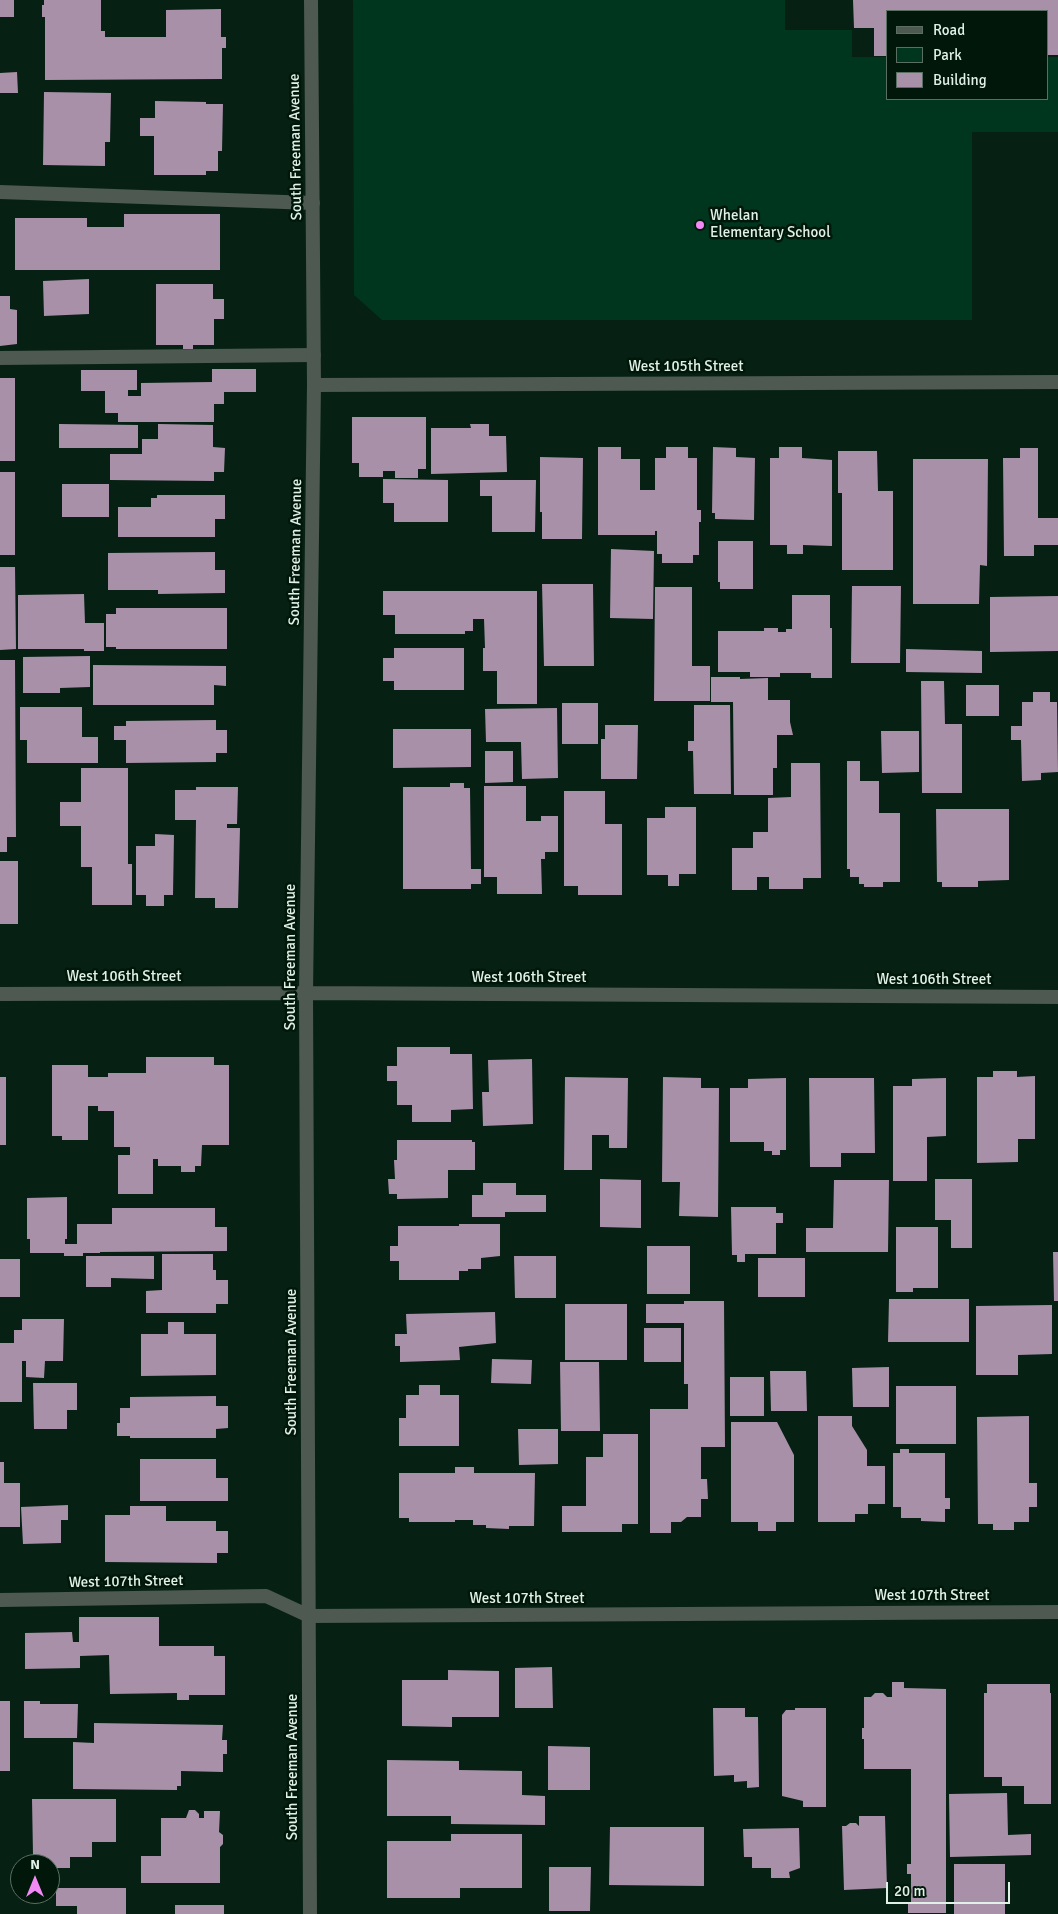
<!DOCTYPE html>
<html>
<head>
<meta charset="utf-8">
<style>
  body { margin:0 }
  #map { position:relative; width:1058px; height:1914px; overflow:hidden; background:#062113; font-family:Signika,sans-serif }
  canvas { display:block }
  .legend { position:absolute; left:886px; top:10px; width:162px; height:90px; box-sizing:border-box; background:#00170a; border:1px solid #5a6e62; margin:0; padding:6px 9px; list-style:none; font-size:15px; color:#e1f1e7 }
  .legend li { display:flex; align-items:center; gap:10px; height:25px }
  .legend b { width:25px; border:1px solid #5a6e62 }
  .north { position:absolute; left:10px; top:1854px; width:50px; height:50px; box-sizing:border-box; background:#00170a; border:1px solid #5a6e62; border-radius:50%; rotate:0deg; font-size:14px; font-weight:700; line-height:20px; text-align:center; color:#e1f1e7 }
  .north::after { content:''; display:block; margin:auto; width:18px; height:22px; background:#f18af4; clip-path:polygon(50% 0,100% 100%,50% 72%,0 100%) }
  .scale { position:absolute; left:886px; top:1882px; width:124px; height:22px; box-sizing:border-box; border:2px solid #e1f1e7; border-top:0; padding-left:6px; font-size:15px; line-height:18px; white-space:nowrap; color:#e1f1e7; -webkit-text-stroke:4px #00170a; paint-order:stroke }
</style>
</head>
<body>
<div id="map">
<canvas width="1058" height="1914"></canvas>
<ul class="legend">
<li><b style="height:6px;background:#4d5951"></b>Road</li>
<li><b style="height:14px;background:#00351e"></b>Park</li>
<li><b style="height:14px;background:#a890a8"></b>Building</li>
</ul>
<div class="north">N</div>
<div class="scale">20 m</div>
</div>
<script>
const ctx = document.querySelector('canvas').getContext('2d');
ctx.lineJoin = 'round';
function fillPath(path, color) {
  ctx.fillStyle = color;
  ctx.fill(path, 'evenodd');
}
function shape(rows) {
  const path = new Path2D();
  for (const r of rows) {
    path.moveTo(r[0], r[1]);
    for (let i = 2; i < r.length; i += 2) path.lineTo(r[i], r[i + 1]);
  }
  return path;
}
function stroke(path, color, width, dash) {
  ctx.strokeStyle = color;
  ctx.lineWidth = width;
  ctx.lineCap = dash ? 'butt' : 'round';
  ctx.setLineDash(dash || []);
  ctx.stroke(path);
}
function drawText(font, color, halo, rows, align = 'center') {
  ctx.font = font + ' Signika,sans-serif';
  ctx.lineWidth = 5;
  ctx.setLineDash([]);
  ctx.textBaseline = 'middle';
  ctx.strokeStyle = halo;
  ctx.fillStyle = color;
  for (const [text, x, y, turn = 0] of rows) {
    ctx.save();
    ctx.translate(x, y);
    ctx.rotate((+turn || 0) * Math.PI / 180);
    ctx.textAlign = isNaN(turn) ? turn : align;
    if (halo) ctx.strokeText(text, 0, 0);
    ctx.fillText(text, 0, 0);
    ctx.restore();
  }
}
fillPath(shape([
  [353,0,785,0,785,30,852,30,852,57,887,57,887,99,1047,99,1047,57,1058,57,1058,132,972,132,972,320,382,320,354,295]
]), '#00351e');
fillPath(shape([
  [0,0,14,0,14,17,0,17],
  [44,0,101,0,101,31,105,31,105,37,166,37,166,10,221,9,221,37,226,37,226,48,222,48,222,79,45,80,45,17,42,17,42,5,44,5],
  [853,0,1058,0,1058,55,1047,55,1047,11,887,11,887,56,874,56,874,28,854,28],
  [17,72,18,93,0,93,0,73],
  [44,92,111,93,110,142,105,142,105,166,43,165],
  [155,101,206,102,206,104,223,104,222,151,218,151,218,171,206,171,206,175,154,175,154,136,140,136,140,118,155,118],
  [124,214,220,214,220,270,15,270,15,218,87,218,87,227,124,227],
  [89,279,89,314,44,316,43,281],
  [156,284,213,284,213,299,224,299,224,319,214,319,214,345,193,345,193,349,183,349,183,345,156,345],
  [0,296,10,296,10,309,17,310,17,344,0,346],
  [212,369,256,369,256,392,224,392,224,404,214,404,214,422,118,422,118,413,105,413,105,391,81,391,81,370,137,370,137,390,128,390,128,396,141,396,141,383,212,382],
  [0,378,15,378,15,461,0,461],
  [352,417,426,417,426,469,418,469,418,478,395,478,395,471,383,471,383,477,359,477,359,463,352,463],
  [59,424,138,425,138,448,59,448],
  [158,424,213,425,213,447,225,448,224,472,214,472,214,481,110,480,110,454,142,454,142,439,158,439],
  [470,424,489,424,489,436,506,436,507,472,431,474,431,428,471,428],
  [598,447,621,447,621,459,640,459,640,490,655,490,655,458,666,458,666,447,688,447,688,458,697,458,697,510,701,510,701,522,699,522,699,555,693,555,693,563,662,563,662,554,657,554,657,531,655,531,655,535,598,535],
  [713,447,736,448,736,457,755,458,754,520,715,519,715,513,712,513],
  [779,447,802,447,802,458,832,460,832,546,803,545,803,554,787,554,787,545,770,545,770,458,779,458],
  [1020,448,1038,448,1038,518,1058,518,1058,545,1034,545,1034,556,1004,556,1003,458,1020,458],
  [838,451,877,451,878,491,893,491,893,570,842,570,842,493,838,493],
  [540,457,583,458,582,539,542,539,542,512,540,512],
  [913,459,988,459,987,566,980,565,979,604,913,604],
  [0,472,15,472,15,555,0,555],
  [383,479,448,480,448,522,394,522,394,503,383,503],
  [480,480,536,480,535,532,492,532,492,496,480,496],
  [62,484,109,484,109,517,62,517],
  [157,495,225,495,225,519,215,519,215,537,118,537,118,507,151,507,151,498,157,498],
  [718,541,753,541,753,589,720,589,720,582,718,582],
  [611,549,654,551,653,619,610,618],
  [215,552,215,570,225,570,225,593,158,594,158,590,108,590,108,553],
  [0,567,15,567,16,649,0,650],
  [542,584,593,584,594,666,544,666],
  [852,586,901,586,900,663,851,663],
  [655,587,692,587,692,666,710,666,710,701,654,701],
  [383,591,537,591,537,704,497,704,497,671,483,671,483,648,485,648,484,619,473,619,473,631,465,631,465,634,395,634,395,615,383,615],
  [84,594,85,623,104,623,104,651,84,651,84,649,18,649,18,595],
  [792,595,830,595,830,628,832,628,832,678,811,678,811,673,780,673,780,677,750,677,750,672,718,672,718,631,764,631,764,628,778,628,778,632,786,632,786,629,792,629],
  [1058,596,1058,651,990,652,990,597],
  [116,608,227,608,227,649,116,649,116,647,106,647,106,614,116,614],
  [394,648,464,648,464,690,394,690,394,681,383,681,383,658,394,658],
  [906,649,982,651,982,673,906,672],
  [90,656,90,687,60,688,60,693,23,693,23,657],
  [0,660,15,660,16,837,7,837,7,852,0,852],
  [93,665,226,666,226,686,214,685,214,705,93,705],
  [711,677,740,677,740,679,768,678,768,700,790,700,790,722,793,735,777,735,777,768,773,768,773,795,734,795,733,702,711,702],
  [921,681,944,681,945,724,962,724,962,793,922,793],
  [966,685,999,685,999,716,966,716],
  [1033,692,1050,692,1050,702,1057,702,1058,772,1041,773,1041,780,1022,781,1021,740,1011,740,1011,726,1022,726,1022,702,1033,702],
  [562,703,598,703,598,744,562,744],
  [694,705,730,705,731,794,694,794,693,751,688,751,688,741,694,741],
  [20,707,82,707,82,737,98,737,98,763,27,763,27,740,20,740],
  [557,708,558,778,522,779,521,742,486,742,485,709],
  [216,720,216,730,227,730,227,753,216,753,216,762,126,763,126,740,114,740,114,726,126,726,126,721],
  [605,725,638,725,637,779,601,779,601,739,605,739],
  [393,729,471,729,471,767,393,768],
  [881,731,919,731,919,772,882,773],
  [485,751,513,751,513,782,485,783],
  [847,761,860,761,860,781,879,781,879,813,900,813,900,882,883,882,883,887,864,887,864,884,859,884,859,877,850,877,850,869,847,869],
  [791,763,820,763,821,878,803,878,803,889,769,889,769,877,757,877,757,890,732,890,732,848,753,848,753,832,768,832,768,798,791,797],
  [81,768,128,768,128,864,132,864,132,905,92,905,92,867,81,867,81,826,60,826,60,802,81,802],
  [450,783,464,783,464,788,470,788,471,869,481,869,481,884,471,884,471,889,403,889,403,787,450,787],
  [484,786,526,786,526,821,541,821,541,816,558,816,558,852,545,852,545,859,541,859,542,894,497,894,497,877,484,877],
  [196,787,238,787,237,824,227,824,227,828,240,828,238,908,215,908,215,898,195,898,196,820,175,820,175,790,196,790],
  [564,791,605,791,605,824,622,824,622,895,578,895,578,886,564,886],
  [665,807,696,807,696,874,679,874,679,886,668,886,668,875,647,875,647,818,665,818],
  [936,809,1009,809,1009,880,978,881,978,887,942,887,942,882,937,882],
  [155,834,174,835,173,895,164,895,164,906,146,906,146,895,136,895,136,846,155,846],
  [0,861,18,861,18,924,0,924],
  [397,1047,450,1047,450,1054,472,1054,473,1109,451,1110,451,1122,412,1122,412,1105,397,1105,397,1081,387,1081,387,1066,397,1066],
  [146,1057,214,1057,214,1065,229,1065,229,1145,202,1145,201,1166,195,1166,195,1172,181,1172,181,1166,158,1166,158,1159,153,1159,153,1194,118,1194,118,1155,130,1155,130,1147,114,1147,114,1111,98,1111,98,1106,88,1106,88,1140,62,1140,62,1136,52,1136,52,1065,88,1065,88,1077,108,1077,108,1073,146,1073],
  [532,1059,533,1124,483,1126,482,1092,489,1092,488,1060],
  [993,1071,1017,1071,1017,1077,1035,1076,1035,1139,1018,1139,1018,1162,977,1163,977,1077,993,1077],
  [0,1077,6,1077,6,1145,0,1145],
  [565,1077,628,1078,627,1148,609,1148,609,1135,592,1135,592,1170,564,1170],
  [663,1077,701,1078,701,1088,719,1088,718,1217,679,1216,680,1182,662,1182],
  [786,1078,786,1150,780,1150,780,1155,772,1155,772,1151,764,1151,764,1142,730,1142,730,1088,748,1088,748,1079],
  [809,1078,874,1078,875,1153,841,1153,841,1167,810,1167],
  [946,1078,946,1136,927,1137,927,1181,893,1181,893,1086,912,1086,912,1079],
  [397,1140,472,1140,472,1142,475,1142,475,1170,448,1170,448,1198,397,1199,397,1194,389,1194,388,1179,395,1179,394,1160,397,1160],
  [600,1179,641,1180,641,1228,600,1227],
  [935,1179,972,1179,972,1248,951,1248,951,1220,935,1220],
  [834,1180,889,1180,888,1252,806,1252,806,1228,833,1228],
  [483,1183,516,1183,516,1195,546,1195,546,1212,505,1212,505,1217,472,1217,472,1195,483,1195],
  [67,1197,67,1239,65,1239,65,1244,77,1244,77,1224,112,1224,112,1208,215,1208,215,1227,227,1227,227,1251,100,1252,100,1253,83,1253,83,1256,64,1256,64,1253,30,1253,30,1239,27,1239,27,1198],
  [731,1207,776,1207,776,1213,783,1213,783,1223,776,1223,776,1254,745,1254,745,1262,737,1262,737,1255,732,1255],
  [459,1224,500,1224,500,1256,481,1258,481,1269,468,1269,468,1271,459,1271,459,1280,399,1280,399,1261,390,1261,390,1246,398,1246,398,1226,459,1226],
  [896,1227,938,1227,938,1288,913,1288,913,1292,896,1292],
  [647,1246,690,1246,690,1294,647,1294],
  [1053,1252,1058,1252,1058,1301,1054,1301],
  [162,1254,213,1254,213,1270,216,1270,216,1280,228,1280,228,1304,216,1304,216,1313,146,1313,146,1291,162,1290],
  [86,1256,154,1256,154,1279,111,1278,111,1287,86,1287],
  [514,1256,556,1256,556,1298,515,1298],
  [758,1258,805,1258,805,1297,758,1297],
  [0,1259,20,1259,20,1297,0,1297],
  [889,1299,969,1299,969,1342,888,1342],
  [684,1301,724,1301,725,1447,701,1447,701,1479,707,1479,708,1499,701,1499,701,1517,687,1517,681,1522,671,1522,671,1533,650,1533,650,1409,688,1409,688,1384,684,1384,684,1323,646,1323,646,1304,684,1304],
  [565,1304,627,1304,627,1360,565,1360],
  [1052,1305,1052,1354,1018,1355,1018,1375,976,1375,976,1306],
  [495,1312,496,1343,459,1347,460,1360,400,1362,400,1346,395,1346,395,1334,407,1334,406,1314],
  [22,1319,64,1319,63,1361,45,1361,44,1378,26,1377,26,1361,22,1361,22,1402,0,1402,0,1343,14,1343,14,1330,22,1330],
  [168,1322,184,1322,184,1334,216,1334,216,1375,141,1376,141,1334,168,1334],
  [644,1328,681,1328,681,1362,644,1362],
  [492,1359,532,1360,531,1384,491,1383],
  [560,1362,599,1362,600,1431,561,1431],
  [889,1367,889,1407,853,1407,852,1368],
  [770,1371,806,1371,807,1411,771,1411],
  [730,1377,764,1377,764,1416,730,1416],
  [33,1383,77,1383,77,1410,67,1410,67,1429,34,1429],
  [419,1385,440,1385,440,1395,459,1395,459,1446,399,1446,399,1418,406,1418,406,1395,419,1395],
  [896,1386,956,1386,956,1444,896,1444],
  [216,1396,216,1406,228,1406,228,1428,216,1429,216,1438,130,1438,130,1436,117,1436,117,1423,120,1423,120,1408,130,1408,130,1397],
  [818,1416,852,1416,852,1426,867,1450,867,1466,885,1466,885,1504,868,1504,868,1514,855,1514,855,1522,818,1522],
  [1029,1416,1029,1483,1037,1483,1037,1507,1029,1507,1029,1522,1014,1522,1014,1530,993,1530,993,1524,978,1524,977,1417],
  [731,1422,777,1422,794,1455,794,1522,776,1522,776,1531,758,1531,758,1522,731,1522],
  [518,1429,558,1429,558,1464,519,1465],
  [603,1434,638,1434,638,1524,622,1524,622,1532,562,1532,562,1506,586,1506,586,1457,603,1457],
  [900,1449,909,1449,909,1453,945,1453,945,1498,950,1498,950,1509,945,1509,945,1522,921,1521,921,1518,901,1518,901,1507,893,1507,893,1453,900,1453],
  [140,1459,216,1459,216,1478,228,1478,228,1501,140,1501],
  [0,1462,4,1462,4,1483,20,1483,20,1527,0,1527],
  [455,1467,474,1467,474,1473,535,1473,534,1526,509,1526,509,1529,486,1528,486,1525,473,1525,473,1520,455,1520,455,1522,409,1522,409,1518,399,1518,399,1473,455,1473],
  [68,1505,68,1520,61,1520,61,1543,23,1544,21,1507],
  [130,1506,166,1506,166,1521,216,1521,216,1531,228,1531,228,1553,217,1553,217,1563,105,1562,105,1515,130,1515],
  [79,1617,159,1617,159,1646,214,1646,214,1656,225,1656,225,1695,189,1695,189,1700,177,1700,177,1693,110,1694,109,1655,80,1656,80,1668,25,1669,25,1633,72,1632,73,1642,79,1642],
  [552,1667,553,1708,515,1708,515,1668],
  [448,1670,499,1671,499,1717,452,1717,452,1727,402,1726,402,1680,448,1680],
  [892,1682,904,1682,904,1688,946,1689,946,1913,908,1913,908,1904,911,1904,911,1874,907,1874,907,1864,911,1864,911,1769,864,1769,864,1739,862,1739,862,1728,864,1728,864,1697,871,1697,875,1693,883,1693,887,1697,892,1697],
  [987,1684,1050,1684,1050,1693,1051,1693,1051,1804,1024,1804,1024,1786,1002,1786,1002,1777,984,1777,984,1693,987,1693],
  [0,1701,10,1701,10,1771,0,1771],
  [24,1701,40,1701,40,1704,78,1704,77,1738,24,1738],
  [713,1708,745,1708,745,1717,758,1717,759,1787,747,1788,747,1781,734,1782,734,1775,714,1776],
  [795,1708,826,1708,826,1807,803,1807,803,1801,782,1796,782,1715,786,1710,795,1710],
  [94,1723,223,1725,222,1740,227,1740,227,1754,223,1754,223,1772,181,1771,181,1786,177,1786,177,1790,73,1789,73,1742,94,1743],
  [548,1746,590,1747,590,1790,548,1790],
  [387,1760,459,1761,459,1770,522,1771,522,1795,545,1796,545,1825,451,1824,451,1816,387,1816],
  [1007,1793,1008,1835,1031,1834,1031,1855,950,1857,949,1794],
  [32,1799,116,1799,116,1842,92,1842,92,1857,70,1857,70,1868,50,1868,50,1864,30,1864,30,1855,33,1855],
  [189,1810,195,1810,199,1814,199,1818,204,1818,204,1811,220,1811,219,1832,223,1835,223,1844,220,1847,220,1883,141,1883,141,1856,161,1856,161,1818,186,1818],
  [859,1816,885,1816,887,1888,844,1890,842,1826,846,1826,850,1823,856,1823,859,1826],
  [610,1827,704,1827,704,1886,609,1885],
  [799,1828,800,1868,789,1872,790,1878,771,1878,771,1868,752,1868,752,1857,744,1857,743,1829],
  [451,1834,522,1834,522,1888,460,1888,460,1898,387,1898,387,1841,451,1841],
  [954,1864,1005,1864,1005,1914,954,1914],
  [549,1867,591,1867,590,1911,549,1911],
  [56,1888,126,1888,126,1914,77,1914,77,1906,56,1906],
  [175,1905,224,1905,224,1914,175,1914]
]), '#a890a8');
stroke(shape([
  [0,192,313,203],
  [0,358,314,355]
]), '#4d5951', 14);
stroke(shape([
  [314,385,1058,382],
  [0,994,306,993,1058,997],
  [0,1600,266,1596,309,1616,1058,1612],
  [310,1914,306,993,314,385,311,0]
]), '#4d5951', 14);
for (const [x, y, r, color] of [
  [700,225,5,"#f18af4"]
]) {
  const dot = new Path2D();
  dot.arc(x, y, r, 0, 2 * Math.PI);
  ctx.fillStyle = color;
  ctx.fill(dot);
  stroke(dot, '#00170a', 2);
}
drawText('15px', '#e1f1e7', '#00170a', [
  ["South Freeman Avenue",296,147,-91],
  ["West 105th Street",686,367],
  ["South Freeman Avenue",296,552,-89],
  ["South Freeman Avenue",291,957,-90],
  ["West 106th Street",124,977],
  ["West 106th Street",529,978],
  ["West 106th Street",934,980],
  ["South Freeman Avenue",292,1362,-90],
  ["West 107th Street",126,1582,-1],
  ["West 107th Street",932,1596],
  ["West 107th Street",527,1599],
  ["South Freeman Avenue",293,1767,-90]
]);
drawText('15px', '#e1f1e7', '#00170a', [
  ["Whelan",710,216],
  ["Elementary School",710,233]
], 'left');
</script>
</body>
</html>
